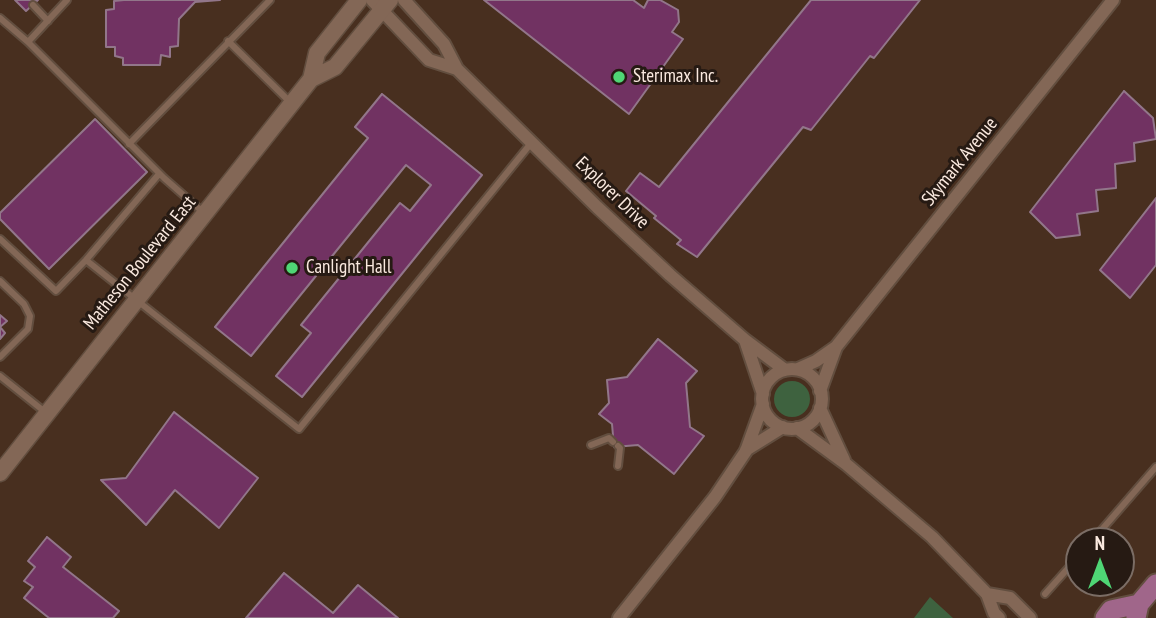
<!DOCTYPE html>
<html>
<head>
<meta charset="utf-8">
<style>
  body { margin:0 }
  #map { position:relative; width:1156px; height:618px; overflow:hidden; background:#482f1f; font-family:"PT Sans Narrow",sans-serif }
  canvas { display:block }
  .north { position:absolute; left:1065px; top:527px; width:70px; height:70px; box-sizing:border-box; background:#261a13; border:2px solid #7b6d65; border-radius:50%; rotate:0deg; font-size:19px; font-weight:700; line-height:28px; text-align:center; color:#fae9df }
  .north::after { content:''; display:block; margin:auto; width:24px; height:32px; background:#4fd675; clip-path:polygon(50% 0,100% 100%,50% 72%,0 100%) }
</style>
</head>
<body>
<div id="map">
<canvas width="1156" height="618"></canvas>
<div class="north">N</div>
</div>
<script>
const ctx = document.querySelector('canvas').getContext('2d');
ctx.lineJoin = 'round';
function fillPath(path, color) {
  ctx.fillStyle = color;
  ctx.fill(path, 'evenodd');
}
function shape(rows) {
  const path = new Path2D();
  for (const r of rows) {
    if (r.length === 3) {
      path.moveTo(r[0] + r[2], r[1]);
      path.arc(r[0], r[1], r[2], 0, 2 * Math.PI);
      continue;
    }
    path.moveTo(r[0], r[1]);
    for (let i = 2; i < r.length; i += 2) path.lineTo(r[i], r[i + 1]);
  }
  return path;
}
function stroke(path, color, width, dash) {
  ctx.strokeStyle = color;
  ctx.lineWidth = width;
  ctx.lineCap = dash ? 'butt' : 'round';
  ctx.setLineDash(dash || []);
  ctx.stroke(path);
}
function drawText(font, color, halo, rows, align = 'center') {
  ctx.font = font + ' "PT Sans Narrow",sans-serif';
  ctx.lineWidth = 6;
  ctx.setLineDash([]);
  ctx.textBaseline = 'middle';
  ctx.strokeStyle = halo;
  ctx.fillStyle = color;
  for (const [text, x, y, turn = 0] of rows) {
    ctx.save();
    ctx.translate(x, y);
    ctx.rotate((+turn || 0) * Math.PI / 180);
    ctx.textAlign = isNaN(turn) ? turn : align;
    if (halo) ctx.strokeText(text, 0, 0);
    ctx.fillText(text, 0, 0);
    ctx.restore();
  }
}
fillPath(shape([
  [792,399,18],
  [930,597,953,618,914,618]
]), '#3e623f');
const building = shape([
  [15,0,38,0,26,11,15,0],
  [124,0,220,0,195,2,179,19,178,46,170,47,170,57,161,55,160,65,123,65,123,58,115,56,115,47,106,47,106,10,114,9,114,1,124,0],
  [484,0,633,0,644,8,648,0,660,0,678,10,679,22,672,32,683,39,629,114,484,0],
  [811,0,920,0,874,58,870,56,811,130,803,127,697,257,677,244,681,240,654,218,656,216,626,191,640,173,659,187,811,0],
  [1124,91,1153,118,1156,139,1134,143,1135,161,1115,164,1116,188,1096,190,1098,211,1077,214,1080,235,1056,238,1030,212,1124,91],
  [382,94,482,175,302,397,276,376,311,333,301,325,400,203,410,211,431,185,406,165,251,356,215,327,368,138,355,127,382,94],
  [95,119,147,172,49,269,0,219,0,213,95,119],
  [1156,198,1156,265,1130,298,1100,270,1156,198],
  [0,315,7,321,0,327,5,333,0,339,0,315],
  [658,339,697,371,686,383,690,427,704,436,674,474,638,445,614,447,612,424,599,414,609,403,607,380,627,377,658,339],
  [174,412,258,478,219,528,175,490,146,525,101,480,126,478,174,412],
  [47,537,71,557,63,567,119,611,113,618,49,618,24,598,33,587,24,581,35,567,28,561,47,537],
  [284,573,333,613,358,585,398,618,246,618,284,573]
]);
fillPath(building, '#713262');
stroke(building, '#92768a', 2);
const lane = shape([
  [33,5,48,21],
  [0,18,28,42,164,178,204,213],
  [228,41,291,103],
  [28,42,67,0],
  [129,144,270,0],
  [0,239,56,291,86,260,159,174],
  [86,260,299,429,532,142],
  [0,281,24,304,30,316,28,329,0,357],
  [0,376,45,412],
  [591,445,609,438,613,442],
  [618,466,620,448,618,446],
  [1092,541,1156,467],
  [1045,594,1079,556]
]);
const street = shape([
  [372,0,429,60,457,69],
  [404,0,444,44,457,69,597,207,670,275,745,340,785,370],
  [745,340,763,394],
  [798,369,816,361,836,347,1113,0],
  [792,399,30],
  [820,391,836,347],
  [820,408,844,460],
  [797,428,846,464,932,537,987,594,994,613,999,618],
  [746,450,783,427],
  [987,594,1010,598,1030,618],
  [619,618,715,497,746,451,763,404]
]);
const secondary = shape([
  [311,79,317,53,359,0],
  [0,473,311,79,335,67,390,0]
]);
const primary = shape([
  [1105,618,1111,610,1139,604],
  [1136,618,1139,604,1156,584]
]);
stroke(lane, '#624e3f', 10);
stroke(street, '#624e3f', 16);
stroke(secondary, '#624e3f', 19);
stroke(primary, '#624e3f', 23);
stroke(lane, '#836756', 6);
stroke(street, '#836756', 12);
stroke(secondary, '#836756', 16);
stroke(primary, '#a0668a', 19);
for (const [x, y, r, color] of [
  [619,77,7,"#4fd675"],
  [292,268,7,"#4fd675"]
]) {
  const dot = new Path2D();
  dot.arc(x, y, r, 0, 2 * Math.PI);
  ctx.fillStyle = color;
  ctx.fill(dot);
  stroke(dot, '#261a13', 2.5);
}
drawText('19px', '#fae9df', '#261a13', [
  ["Sterimax Inc.",633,77],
  ["Canlight Hall",306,268]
], 'left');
drawText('19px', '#fae9df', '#261a13', [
  ["Skymark Avenue",960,162,-51],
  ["Explorer Drive",612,193,44],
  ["Matheson Boulevard East",140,263,-51]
]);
</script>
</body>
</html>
